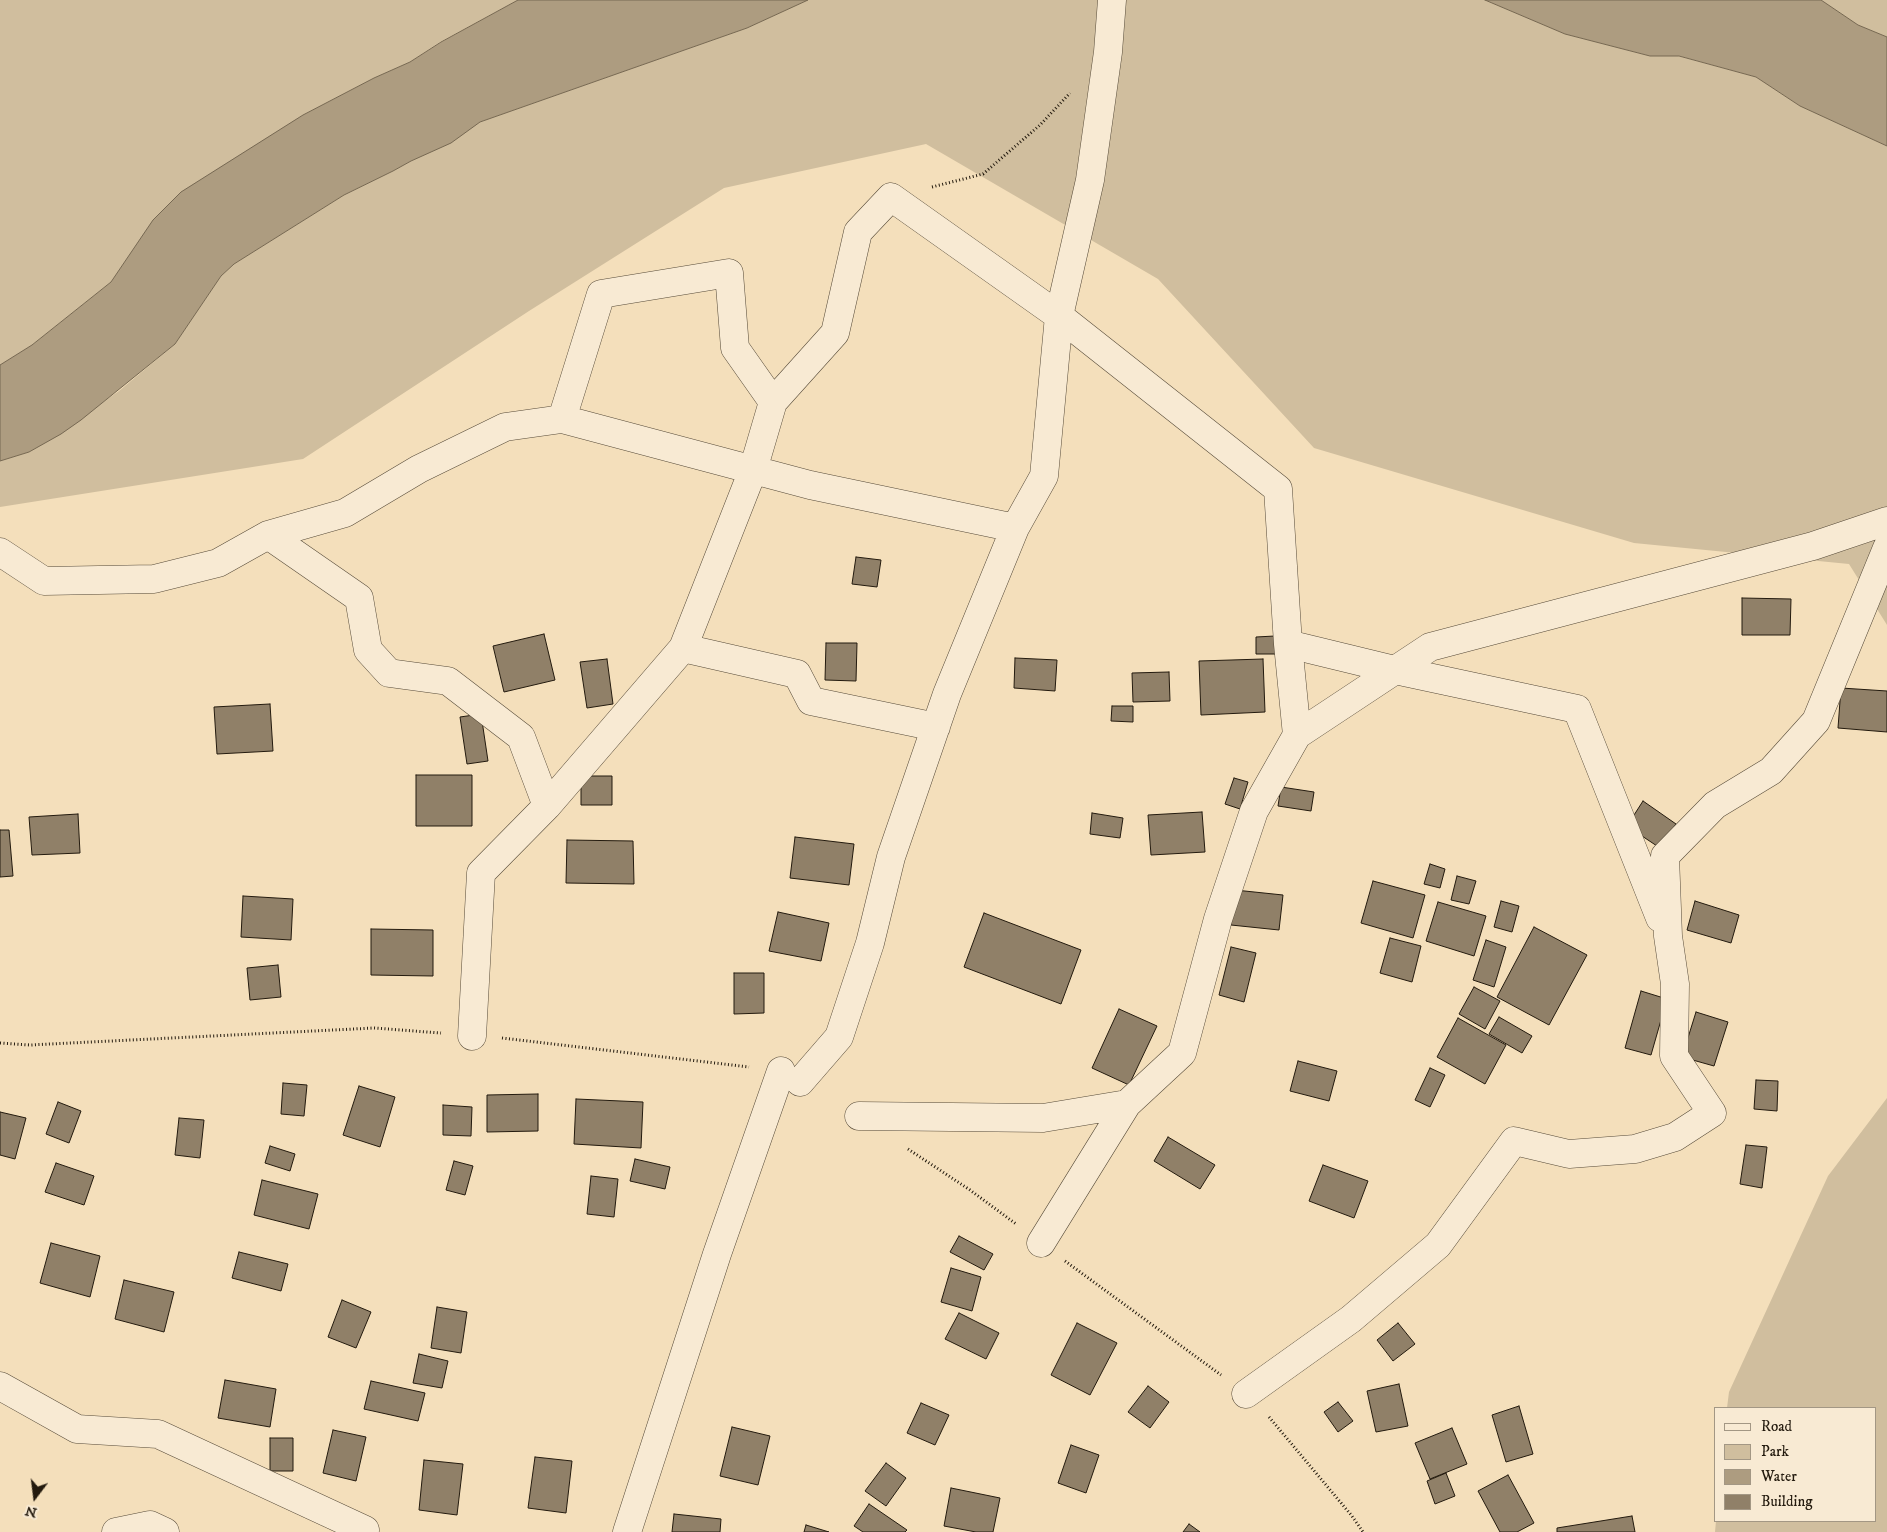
<!DOCTYPE html>
<html>
<head>
<meta charset="utf-8">
<style>
  body { margin:0 }
  #map { position:relative; width:1887px; height:1532px; overflow:hidden; background:#f4dfbb; font-family:"IM FELL DW Pica",serif }
  canvas { display:block }
  .legend { position:absolute; left:1714px; top:1407px; width:162px; height:115px; box-sizing:border-box; background:#f8ead3; border:1px solid #a39784; margin:0; padding:6px 9px; list-style:none; font-size:15px; color:#231a0e }
  .legend li { display:flex; align-items:center; gap:10px; height:25px }
  .legend b { width:25px; border:1px solid #a39784 }
  .north { position:absolute; left:10px; top:1472px; width:50px; height:50px; -webkit-text-stroke:4px #f8ead3; paint-order:stroke; rotate:195deg; font-size:14px; font-weight:700; line-height:20px; text-align:center; color:#231a0e }
  .north::after { content:''; display:block; margin:auto; width:18px; height:22px; background:#231a0e; clip-path:polygon(50% 0,100% 100%,50% 72%,0 100%) }
</style>
</head>
<body>
<div id="map">
<canvas width="1887" height="1532"></canvas>
<ul class="legend">
<li><b style="height:6px;background:#f8ead3"></b>Road</li>
<li><b style="height:14px;background:#d0be9e"></b>Park</li>
<li><b style="height:14px;background:#ad9c80"></b>Water</li>
<li><b style="height:14px;background:#908068"></b>Building</li>
</ul>
<div class="north">N</div>
</div>
<script>
const ctx = document.querySelector('canvas').getContext('2d');
ctx.lineJoin = 'round';
function fillPath(path, color) {
  ctx.fillStyle = color;
  ctx.fill(path, 'evenodd');
}
function shape(rows) {
  const path = new Path2D();
  for (const r of rows) {
    path.moveTo(r[0], r[1]);
    for (let i = 2; i < r.length; i += 2) path.lineTo(r[i], r[i + 1]);
  }
  return path;
}
function stroke(path, color, width, dash) {
  ctx.strokeStyle = color;
  ctx.lineWidth = width;
  ctx.lineCap = dash ? 'butt' : 'round';
  ctx.setLineDash(dash || []);
  ctx.stroke(path);
}
fillPath(shape([
  [0,0,518,0,440,42,410,62,374,78,303,115,143,236,111,282,32,345,0,365],
  [808,0,1485,0,1565,34,1650,56,1678,56,1756,77,1800,106,1887,146,1887,625,1849,564,1634,543,1314,448,1158,279,926,144,724,188,529,311,303,459,0,507,0,461,29,452,119,391,175,344,221,276,234,264,344,195,393,171,480,122,747,28],
  [1821,0,1887,0,1887,37,1858,25],
  [1887,1098,1887,1532,1715,1532,1716,1521,1876,1521,1876,1408,1727,1408,1729,1392,1828,1176]
]), '#d0be9e');
const water = shape([
  [518,0,808,0,747,28,480,122,451,143,411,161,393,171,344,195,234,264,221,276,175,344,81,420,61,434,29,452,0,461,0,365,32,345,111,282,153,220,181,192,303,115,374,78,410,62,441,42,518,0],
  [1485,0,1821,0,1858,25,1887,37,1887,146,1800,106,1756,77,1679,56,1650,56,1565,34,1485,0]
]);
fillPath(water, '#ad9c80');
stroke(water, '#766852', 1);
const building = shape([
  [856,557,881,560,877,587,852,584,856,557],
  [1742,598,1791,599,1790,635,1742,635,1742,598],
  [544,634,555,680,504,692,493,646,544,634],
  [1275,636,1276,654,1256,654,1256,637,1275,636],
  [826,643,857,643,856,681,825,680,826,643],
  [1015,658,1057,660,1055,691,1014,688,1015,658],
  [607,659,613,704,587,708,580,662,607,659],
  [1263,659,1265,712,1201,715,1199,661,1263,659],
  [1169,672,1170,701,1133,702,1132,673,1169,672],
  [1841,688,1887,691,1887,732,1838,728,1841,688],
  [270,704,273,751,217,754,214,707,270,704],
  [1112,706,1133,706,1133,722,1111,721,1112,706],
  [481,714,488,761,467,764,460,717,481,714],
  [416,775,472,775,472,826,416,826,416,775],
  [581,776,612,776,612,805,581,805,581,776],
  [1234,778,1248,782,1240,809,1225,804,1234,778],
  [1281,787,1314,792,1311,811,1278,806,1281,787],
  [1643,801,1676,824,1660,848,1627,826,1643,801],
  [1202,812,1205,852,1151,855,1148,815,1202,812],
  [1092,813,1123,818,1120,838,1090,834,1092,813],
  [78,814,80,853,32,855,29,817,78,814],
  [0,830,9,830,13,876,0,877,0,830],
  [795,837,854,844,849,885,790,878,795,837],
  [567,840,633,841,634,884,566,883,567,840],
  [1430,864,1445,869,1440,888,1424,884,1430,864],
  [1457,876,1476,881,1469,904,1451,900,1457,876],
  [1373,881,1425,895,1413,938,1361,923,1373,881],
  [1235,890,1283,895,1279,930,1231,925,1235,890],
  [243,896,293,899,291,940,241,937,243,896],
  [1501,901,1519,906,1512,932,1494,927,1501,901],
  [1695,901,1739,915,1731,943,1687,930,1695,901],
  [1438,902,1486,916,1474,956,1426,941,1438,902],
  [778,912,829,923,821,961,769,951,778,912],
  [984,913,1081,950,1061,1004,964,967,984,913],
  [1534,927,1587,955,1549,1025,1497,997,1534,927],
  [371,929,433,930,433,976,371,975,371,929],
  [1390,938,1421,946,1412,982,1380,973,1390,938],
  [1486,940,1506,947,1494,987,1473,980,1486,940],
  [1231,947,1256,953,1244,1002,1219,995,1231,947],
  [278,965,281,997,250,1000,247,968,278,965],
  [734,973,764,973,764,1013,734,1014,734,973],
  [1474,987,1500,1001,1485,1029,1459,1014,1474,987],
  [1641,991,1667,999,1651,1055,1625,1048,1641,991],
  [1119,1009,1157,1026,1129,1085,1092,1068,1119,1009],
  [1696,1012,1728,1022,1714,1066,1682,1057,1696,1012],
  [1499,1017,1532,1036,1522,1053,1489,1034,1499,1017],
  [1458,1018,1506,1045,1485,1084,1437,1057,1458,1018],
  [1298,1061,1337,1071,1329,1101,1290,1091,1298,1061],
  [1430,1068,1445,1075,1430,1107,1415,1100,1430,1068],
  [1756,1080,1778,1081,1777,1111,1754,1109,1756,1080],
  [283,1083,307,1085,304,1116,281,1114,283,1083],
  [359,1086,395,1097,380,1147,343,1135,359,1086],
  [538,1094,538,1131,487,1132,487,1095,538,1094],
  [576,1099,643,1102,641,1148,574,1144,576,1099],
  [58,1102,81,1111,69,1143,46,1134,58,1102],
  [443,1105,472,1107,471,1136,443,1135,443,1105],
  [0,1112,26,1118,15,1159,0,1155,0,1112],
  [179,1118,204,1120,200,1158,175,1155,179,1118],
  [1168,1137,1215,1165,1200,1189,1154,1161,1168,1137],
  [1746,1145,1767,1147,1762,1188,1740,1184,1746,1145],
  [270,1146,295,1154,290,1171,265,1163,270,1146],
  [635,1159,670,1167,665,1189,630,1181,635,1159],
  [454,1161,473,1166,465,1195,446,1190,454,1161],
  [56,1163,94,1176,84,1205,45,1192,56,1163],
  [1323,1165,1368,1181,1354,1218,1309,1201,1323,1165],
  [591,1176,618,1179,614,1217,587,1214,591,1176],
  [262,1180,318,1194,309,1229,254,1215,262,1180],
  [959,1236,993,1254,984,1270,950,1252,959,1236],
  [51,1243,100,1256,90,1297,40,1283,51,1243],
  [239,1252,288,1264,281,1291,232,1278,239,1252],
  [951,1268,981,1277,972,1311,941,1302,951,1268],
  [124,1280,174,1292,164,1332,115,1319,124,1280],
  [342,1300,371,1312,356,1348,328,1337,342,1300],
  [437,1307,467,1312,461,1353,431,1348,437,1307],
  [959,1313,999,1333,986,1359,945,1339,959,1313],
  [1077,1323,1117,1343,1090,1395,1051,1375,1077,1323],
  [1398,1323,1415,1344,1393,1361,1377,1340,1398,1323],
  [419,1354,448,1361,442,1388,413,1383,419,1354],
  [225,1380,276,1389,270,1427,218,1418,225,1380],
  [371,1381,425,1393,418,1421,364,1409,371,1381],
  [1399,1384,1408,1426,1376,1432,1367,1391,1399,1384],
  [1148,1386,1169,1402,1150,1428,1128,1412,1148,1386],
  [1338,1402,1353,1421,1338,1432,1324,1412,1338,1402],
  [921,1403,949,1415,935,1445,907,1433,921,1403],
  [1519,1406,1533,1454,1506,1462,1492,1415,1519,1406],
  [732,1427,770,1436,758,1485,720,1476,732,1427],
  [1452,1428,1467,1464,1430,1479,1415,1443,1452,1428],
  [333,1430,366,1437,356,1481,323,1473,333,1430],
  [270,1438,293,1438,293,1471,270,1471,270,1438],
  [1071,1445,1099,1455,1086,1493,1058,1483,1071,1445],
  [535,1457,572,1461,566,1513,528,1508,535,1457],
  [424,1460,463,1464,457,1515,419,1510,424,1460],
  [886,1463,906,1478,886,1506,865,1491,886,1463],
  [1446,1473,1455,1496,1435,1504,1427,1481,1446,1473],
  [1508,1475,1534,1523,1517,1532,1500,1532,1478,1491,1508,1475],
  [951,1488,1000,1498,993,1532,976,1532,944,1526,951,1488],
  [869,1504,907,1530,905,1532,863,1532,854,1526,869,1504],
  [674,1514,721,1519,720,1532,672,1532,674,1514],
  [1632,1516,1635,1532,1557,1532,1557,1528,1632,1516],
  [1189,1524,1200,1532,1183,1532,1189,1524],
  [806,1525,829,1532,804,1532,806,1525]
]);
fillPath(building, '#908068');
stroke(building, '#231a0e', 1);
const street = shape([
  [562,419,601,294,729,273,735,348,773,402],
  [268,535,359,598,368,650,389,673,448,681,521,737,547,806],
  [0,552,44,581,154,579,218,563,268,535,345,513,419,469,505,427,562,419,810,485,1015,528],
  [1288,644,1395,670,1577,709,1660,918],
  [683,648,797,674,811,701,936,727],
  [472,1036,481,873,547,806,683,648,753,470,773,402,835,333,858,232,891,197,1059,316,1278,489,1288,644,1297,735],
  [800,1082,839,1037,870,943,891,857,947,694,1015,528,1044,476,1059,316,1090,180,1108,52,1112,0],
  [859,1116,1043,1118,1127,1104],
  [1041,1243,1127,1104,1182,1053,1218,919,1254,811,1297,735,1430,647,1813,546,1887,521],
  [0,1386,77,1429,158,1434,365,1530],
  [1246,1394,1351,1319,1438,1245,1514,1141,1569,1154,1635,1149,1675,1137,1712,1113,1674,1056,1675,984,1668,936,1665,856,1715,805,1771,771,1816,721,1887,548],
  [116,1532,150,1525,165,1532],
  [627,1532,717,1254,781,1071]
]);
stroke(street, '#574b39', 29);
stroke(shape([
  [932,187,983,174,1040,125,1070,93],
  [502,1038,749,1067],
  [0,1043,30,1045,374,1028,441,1033],
  [908,1149,970,1190,1016,1224],
  [1065,1261,1221,1375],
  [1269,1417,1352,1516,1363,1532]
]), '#231a0e', 3, [1, 2.5]);
stroke(street, '#f8ead3', 28);
</script>
</body>
</html>
